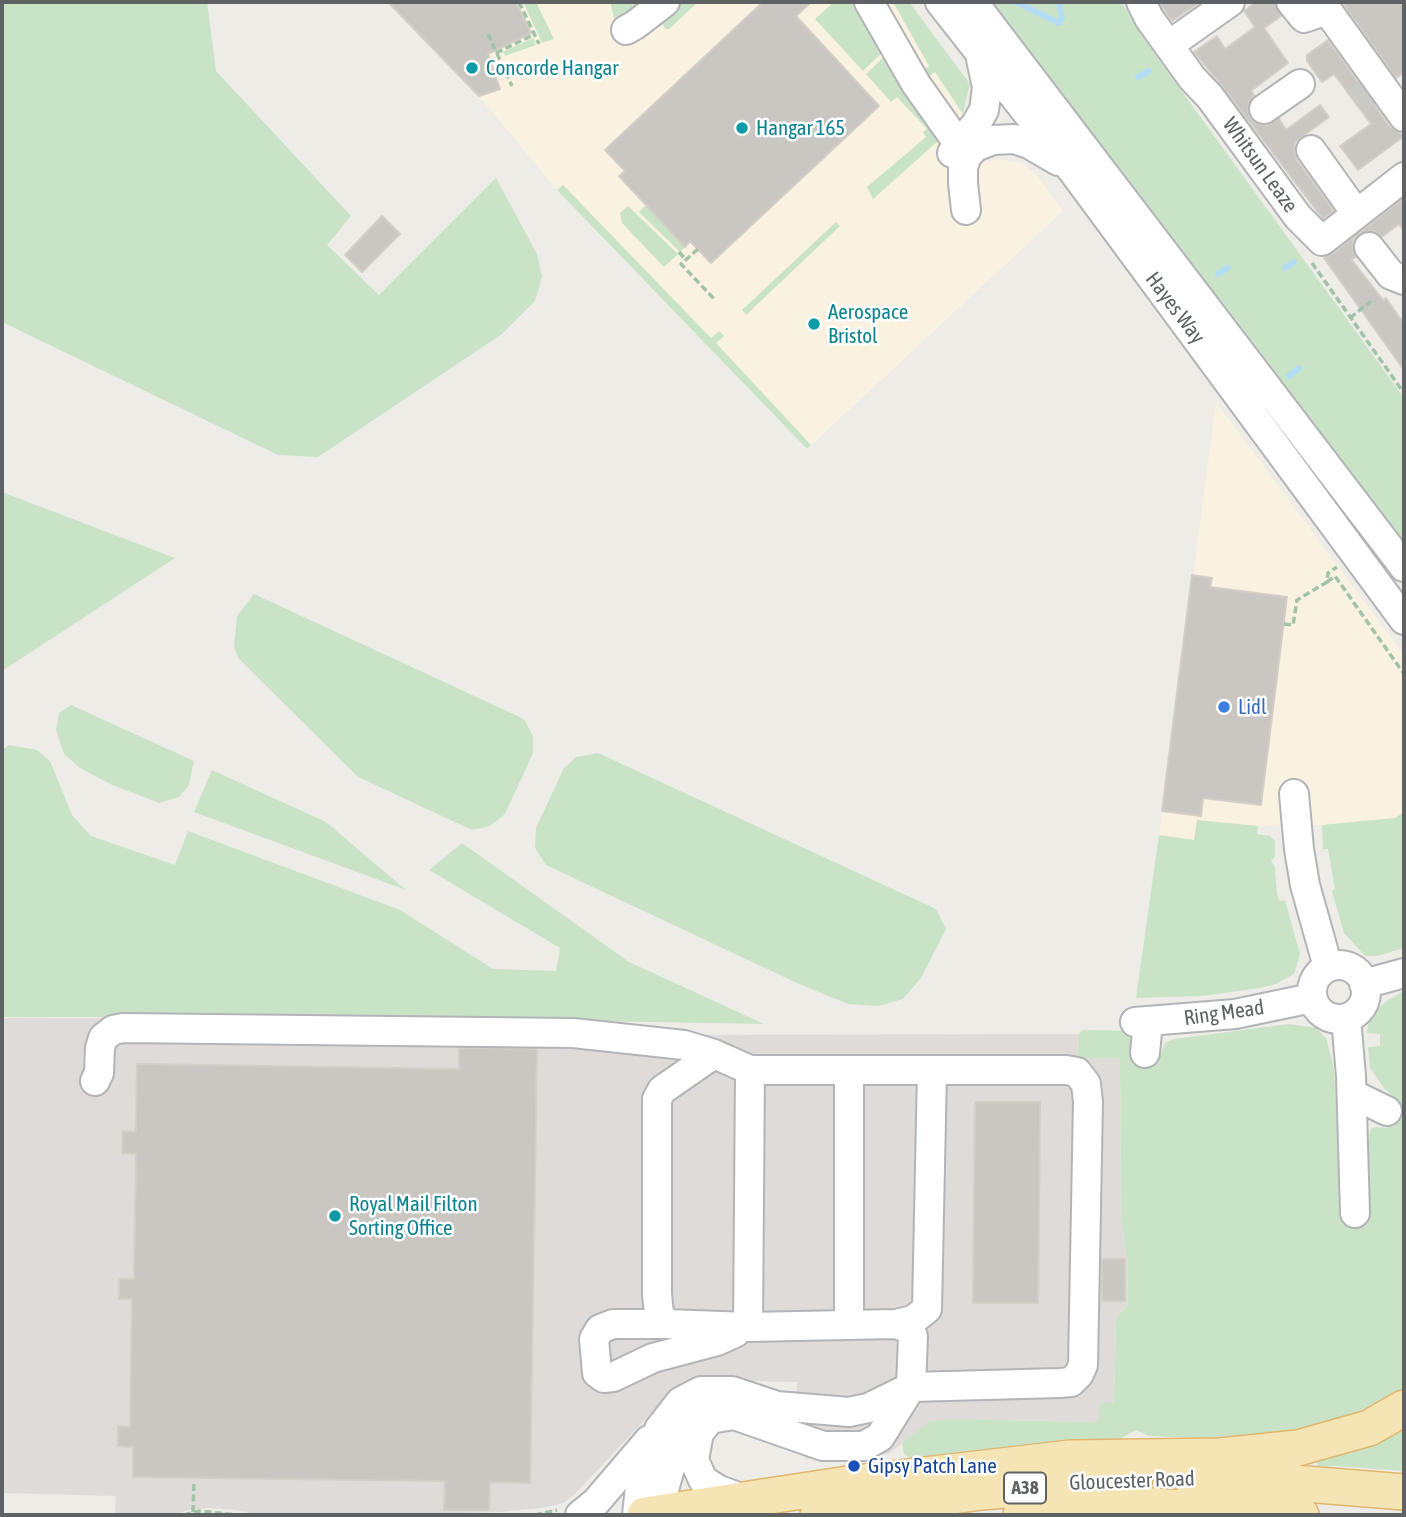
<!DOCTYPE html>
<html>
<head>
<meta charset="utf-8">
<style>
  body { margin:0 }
  #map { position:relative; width:1406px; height:1517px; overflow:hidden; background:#eeece7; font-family:"Asap Condensed",sans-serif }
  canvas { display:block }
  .frame { position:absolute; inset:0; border:4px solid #5e6265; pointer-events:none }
</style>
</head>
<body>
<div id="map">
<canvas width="1406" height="1517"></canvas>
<div class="frame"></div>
</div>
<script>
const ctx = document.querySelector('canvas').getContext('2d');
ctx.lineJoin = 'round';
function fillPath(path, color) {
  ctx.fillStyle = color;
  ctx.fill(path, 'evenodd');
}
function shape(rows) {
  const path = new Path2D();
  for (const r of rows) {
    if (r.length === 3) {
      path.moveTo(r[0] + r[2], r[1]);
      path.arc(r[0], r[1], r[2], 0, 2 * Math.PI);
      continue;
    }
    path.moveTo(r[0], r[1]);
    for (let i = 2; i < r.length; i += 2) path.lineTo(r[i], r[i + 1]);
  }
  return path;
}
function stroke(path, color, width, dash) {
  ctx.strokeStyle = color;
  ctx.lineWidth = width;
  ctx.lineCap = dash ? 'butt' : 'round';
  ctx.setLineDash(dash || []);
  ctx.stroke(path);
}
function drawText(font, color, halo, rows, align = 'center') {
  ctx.font = font + ' "Asap Condensed",sans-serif';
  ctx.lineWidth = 5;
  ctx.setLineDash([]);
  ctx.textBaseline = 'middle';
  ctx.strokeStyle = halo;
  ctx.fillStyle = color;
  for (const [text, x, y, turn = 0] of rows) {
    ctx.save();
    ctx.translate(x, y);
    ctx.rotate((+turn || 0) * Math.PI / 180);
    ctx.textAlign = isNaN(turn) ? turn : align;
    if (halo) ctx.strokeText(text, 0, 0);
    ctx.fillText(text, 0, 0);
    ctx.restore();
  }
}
fillPath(shape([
  [388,2,909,2,970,84,963,114,980,163,1001,159,1022,163,1037,175,1063,211,807,449,557,190,479,96],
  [1216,402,1404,655,1404,812,1395,818,1322,825,1258,826,1198,820,1194,840,1159,835]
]), '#faf2e0');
fillPath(shape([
  [2,1018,510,1020,680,1035,1079,1034,1078,1058,1120,1058,1121,1216,1127,1258,1128,1304,1116,1319,1114,1403,1099,1422,950,1419,931,1422,888,1454,805,1459,806,1403,797,1403,797,1382,695,1380,682,1384,672,1391,575,1494,564,1503,541,1508,500,1512,404,1515,257,1515,236,1510,208,1508,187,1510,176,1515,135,1515,115,1514,116,1496,2,1493]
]), '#dedbd9');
fillPath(shape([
  [2,2,207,2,216,71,351,216,327,245,379,295,496,178,537,254,542,277,535,301,502,334,318,457,278,455,2,322],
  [523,2,536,2,554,39,542,43],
  [610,2,657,2,620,20,614,18],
  [676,2,698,2,669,29,666,29,660,21],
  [834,2,863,2,888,47,863,71,815,19],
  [893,2,909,2,970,84,963,114,935,72,922,81,918,74,929,66],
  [991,2,1121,2,1154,53,1404,398,1404,557],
  [533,38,536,45,505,56,503,52],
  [890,51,933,126,945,152,937,142,873,199,867,187,926,137,923,132,927,129,897,97,891,102,866,74],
  [563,185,711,338,719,331,724,336,716,343,811,445,807,449,557,190],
  [646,205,685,247,680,252,639,212],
  [628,206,678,254,664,267,622,223,620,213],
  [836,222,840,226,746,315,742,310],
  [2,492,175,558,2,671],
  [254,594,524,719,533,736,533,753,505,814,490,826,472,830,358,777,238,658,234,646,237,616],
  [71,705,194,761,189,785,179,797,159,803,110,784,80,768,64,754,56,730,59,713],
  [9,745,37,750,50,761,72,815,91,836,175,865,188,831,400,910,493,969,556,971,560,948,429,870,462,843,629,962,764,1024,359,1017,2,1017,2,750],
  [598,753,936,909,946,929,921,978,903,999,878,1006,848,1004,799,984,546,865,535,848,536,828,564,768,576,757],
  [212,770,326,822,406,890,194,812],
  [1404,812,1404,948,1377,956,1365,956,1344,933,1332,891,1335,889,1328,849,1323,849,1322,825,1395,818],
  [1197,820,1258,826,1257,834,1270,836,1275,841,1275,857,1271,860,1275,868,1277,893,1279,901,1285,900,1300,954,1294,974,1276,984,1260,988,1202,996,1136,998,1159,835,1194,840],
  [1404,991,1404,1388,1344,1419,1291,1431,1206,1438,1149,1436,1136,1430,1120,1439,999,1448,928,1457,910,1458,904,1454,902,1443,931,1421,950,1419,1098,1422,1101,1402,1114,1403,1116,1319,1128,1304,1127,1258,1121,1216,1120,1058,1078,1058,1079,1034,1083,1030,1132,1031,1136,1058,1160,1056,1165,1043,1174,1039,1289,1024,1316,1028,1326,1038,1334,1068,1342,1216,1369,1214,1369,1136,1371,1129,1375,1127,1386,1128,1403,1106,1384,1088,1370,1068,1368,1047,1380,1046,1380,1034,1366,1033,1369,1022,1375,1011,1388,1000],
  [1404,1428,1404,1471,1336,1466,1317,1467,1317,1461,1363,1446]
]), '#c9e3c7');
stroke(shape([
  [1016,2,1059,23,1062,18,1059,2],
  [1138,77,1149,71],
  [1285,268,1294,262],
  [1218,274,1227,268],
  [1289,376,1299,368]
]), '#b1ddf5', 6);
const building = shape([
  [388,2,516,2,531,33,488,54,500,89,479,96,388,2],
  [763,2,811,2,796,16,879,106,711,263,690,241,685,247,646,205,619,176,625,171,605,150,763,2],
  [1159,2,1200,2,1172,21,1159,2],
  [1256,2,1275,2,1281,16,1264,28,1288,63,1251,91,1254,95,1249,103,1248,111,1250,118,1256,124,1266,125,1279,119,1286,130,1320,105,1329,117,1295,142,1294,151,1297,160,1334,211,1323,219,1223,87,1194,52,1217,36,1225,49,1255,27,1244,11,1256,2],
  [1342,2,1404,2,1404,72,1396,78,1342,2],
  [1328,40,1390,127,1404,136,1358,170,1340,146,1371,124,1334,74,1322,82,1307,61,1307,55,1328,40],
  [1404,198,1404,231,1399,224,1382,237,1375,231,1367,231,1359,234,1353,241,1353,249,1356,257,1351,259,1383,300,1386,298,1404,324,1404,370,1324,258,1332,254,1404,198],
  [382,216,400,234,362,272,345,255,382,216],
  [1192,575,1212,578,1210,587,1287,597,1261,805,1203,798,1201,816,1162,811,1192,575],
  [459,1048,537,1049,530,1483,490,1482,489,1510,444,1510,445,1481,133,1477,133,1447,118,1446,118,1426,130,1427,132,1299,119,1299,119,1279,134,1279,136,1154,122,1153,123,1131,136,1132,137,1064,459,1069,459,1048],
  [975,1102,1040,1102,1038,1303,973,1303,975,1102],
  [1102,1259,1125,1259,1125,1301,1102,1301,1102,1259]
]);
fillPath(building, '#cac7c3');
stroke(building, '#d3cec6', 2);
stroke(shape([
  [1355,102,1372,89]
]), '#cacac6', 28, [28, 14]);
const minor = shape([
  [869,2,916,84,967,156],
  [940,2,1072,170,1404,620],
  [973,2,1404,567],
  [1141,2,1149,18,1192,78,1210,97,1298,217,1322,241,1404,177],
  [1291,2,1304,18,1327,10,1404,117],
  [626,30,635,25,665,2],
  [1169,45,1230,2],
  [1264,109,1300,84],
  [1311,150,1356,213],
  [952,153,976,124,984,110,987,87,981,59],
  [966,210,963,183,963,167,967,156,975,147,993,140,1014,139,1029,144,1058,161],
  [1369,247,1391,275,1404,280],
  [1294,794,1299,849,1305,885,1328,967],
  [1339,992,27],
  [1364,984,1404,973],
  [1346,1018,1351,1076,1355,1213],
  [1135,1022,1235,1014,1312,998],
  [1145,1053,1148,1022],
  [95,1081,99,1073,100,1048,103,1038,113,1030,123,1028,573,1033,684,1045,714,1054,750,1070,1066,1070,1077,1072,1086,1084,1088,1102,1083,1365,1079,1374,1071,1382,1060,1383,911,1387,913,1336,907,1328,896,1324,748,1327,667,1324,659,1314,657,1294,657,1099,662,1090,714,1054],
  [1352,1094,1387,1111],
  [667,1324,613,1324,600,1329,594,1339,597,1373,604,1378,613,1377,653,1358,717,1341,735,1333],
  [896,1324,913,1320,927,1309,932,1071],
  [849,1325,849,1070],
  [748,1327,750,1070],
  [657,1514,679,1437,693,1416,700,1414],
  [580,1515,596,1502,649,1440],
  [637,1515,640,1487,659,1429,680,1402,701,1391,732,1391,777,1406,849,1412,868,1408,911,1387,880,1437,864,1446,823,1446,734,1415,710,1419,699,1433,694,1460,703,1480,719,1490,746,1500]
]);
const major = shape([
  [1191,1478,1232,1478,1404,1492],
  [645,1515,848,1484,1070,1458,1220,1456,1298,1448,1369,1428,1404,1408],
  [818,1515,981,1492,1135,1479],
  [1021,1515,1152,1506,1301,1515]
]);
stroke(minor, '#b2b4b7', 32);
stroke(major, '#e0b66e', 38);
stroke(shape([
  [519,2,539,44],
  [488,34,512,86],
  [496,53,535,34],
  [698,249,681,264,716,301],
  [679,252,686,260],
  [1312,263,1404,393],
  [1350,318,1371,301],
  [1327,582,1335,576,1404,674],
  [1284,624,1293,625,1297,600,1327,582,1328,573,1337,567],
  [193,1512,194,1481],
  [184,1515,199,1511,238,1515],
  [535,1515,557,1510]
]), '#a1c3a7', 3.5, [7, 3.5]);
stroke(minor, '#fff', 28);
stroke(major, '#f5e5b5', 35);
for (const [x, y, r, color] of [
  [472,68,7,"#0f9aa8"],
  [742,128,7,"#0f9aa8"],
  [814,324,7,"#0f9aa8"],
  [1224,707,7,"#3f7fe0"],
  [335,1216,7,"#0f9aa8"],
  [854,1466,7,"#1a4fb4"]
]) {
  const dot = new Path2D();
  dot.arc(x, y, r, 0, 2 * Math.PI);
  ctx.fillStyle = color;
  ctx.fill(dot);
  stroke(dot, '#fff', 2.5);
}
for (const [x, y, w] of [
  [1025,1488,42]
]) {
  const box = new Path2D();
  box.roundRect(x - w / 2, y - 15.5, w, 31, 5);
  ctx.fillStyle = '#fff';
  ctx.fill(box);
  stroke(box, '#5e6265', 2);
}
drawText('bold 19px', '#5e6265', null, [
  ["A38",1025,1488]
]);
drawText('21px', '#0d838f', '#fff', [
  ["Concorde Hangar",486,68],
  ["Hangar 165",756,128],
  ["Aerospace",828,312],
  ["Bristol",828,336],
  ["Royal Mail Filton",349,1204],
  ["Sorting Office",349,1228]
], 'left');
drawText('21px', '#5e6265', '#fff', [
  ["Whitsun Leaze",1260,165,54],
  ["Hayes Way",1175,308,53],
  ["Ring Mead",1224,1013,-8],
  ["Gloucester Road",1132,1481,-2]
]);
drawText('21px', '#366cbe', '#fff', [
  ["Lidl",1238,707]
], 'left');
drawText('21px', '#164399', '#fff', [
  ["Gipsy Patch Lane",868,1466]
], 'left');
</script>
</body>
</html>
